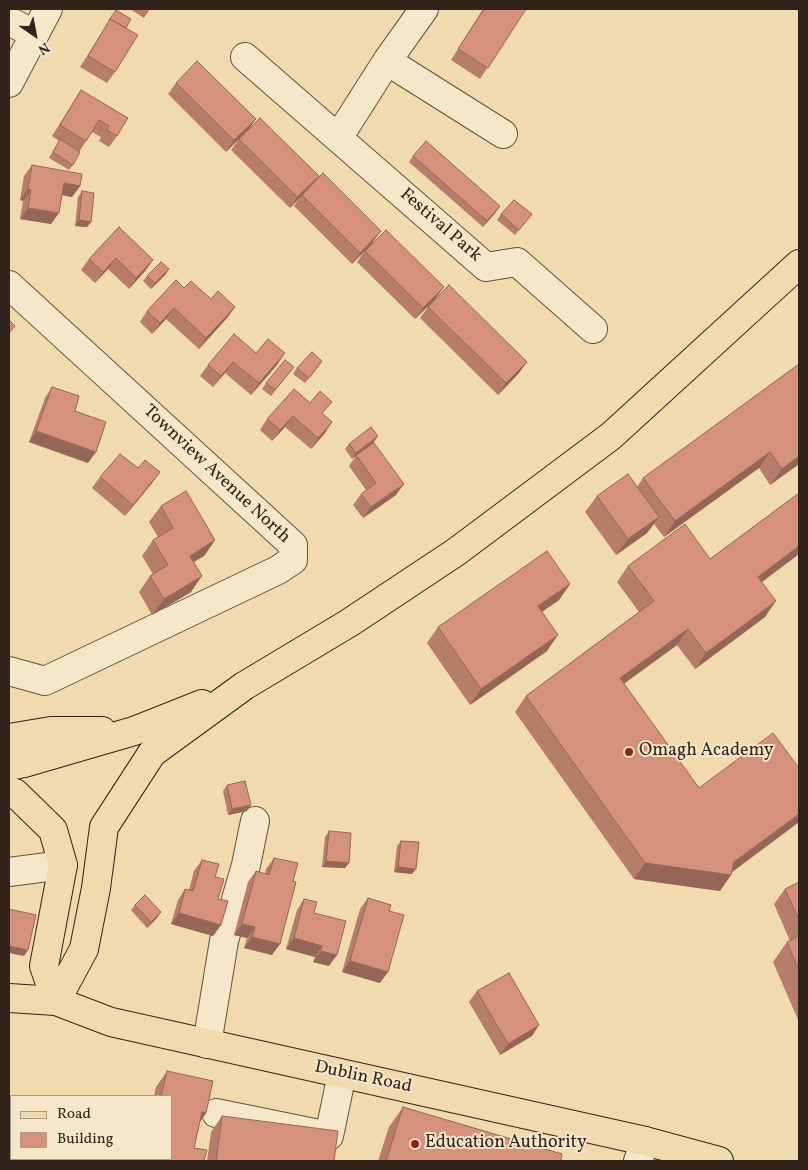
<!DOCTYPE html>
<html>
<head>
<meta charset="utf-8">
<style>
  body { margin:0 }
  #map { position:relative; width:808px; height:1170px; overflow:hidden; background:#f1daae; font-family:Vollkorn,serif }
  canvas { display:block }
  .frame { position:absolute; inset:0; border:10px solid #32241a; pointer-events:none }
  .legend { position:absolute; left:10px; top:1095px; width:162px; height:65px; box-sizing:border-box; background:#f6e7ca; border:1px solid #a89984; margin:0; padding:6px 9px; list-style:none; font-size:15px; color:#32241a }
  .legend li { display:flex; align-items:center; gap:10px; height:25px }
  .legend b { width:25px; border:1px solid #a89984 }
  .north { position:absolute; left:10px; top:10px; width:50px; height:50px; -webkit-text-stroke:4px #f6e7ca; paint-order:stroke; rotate:147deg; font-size:14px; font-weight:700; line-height:20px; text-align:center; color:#32241a }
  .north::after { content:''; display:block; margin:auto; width:18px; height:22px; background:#32241a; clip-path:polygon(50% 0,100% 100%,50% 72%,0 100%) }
</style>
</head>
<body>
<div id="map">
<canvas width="808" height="1170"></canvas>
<div class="frame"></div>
<ul class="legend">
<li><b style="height:6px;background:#f1daae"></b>Road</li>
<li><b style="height:14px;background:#d5917c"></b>Building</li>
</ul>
<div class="north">N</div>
</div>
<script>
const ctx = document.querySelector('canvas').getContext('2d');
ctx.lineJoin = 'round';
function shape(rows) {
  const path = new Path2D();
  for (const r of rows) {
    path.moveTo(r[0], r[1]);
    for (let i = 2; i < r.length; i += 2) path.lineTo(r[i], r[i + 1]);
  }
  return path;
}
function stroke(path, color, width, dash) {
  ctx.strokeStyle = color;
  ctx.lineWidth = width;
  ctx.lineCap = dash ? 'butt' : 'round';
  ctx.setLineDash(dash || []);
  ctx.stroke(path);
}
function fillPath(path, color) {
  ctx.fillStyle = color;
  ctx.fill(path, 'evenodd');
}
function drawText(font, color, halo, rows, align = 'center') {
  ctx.font = font + ' Vollkorn,serif';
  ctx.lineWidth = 4;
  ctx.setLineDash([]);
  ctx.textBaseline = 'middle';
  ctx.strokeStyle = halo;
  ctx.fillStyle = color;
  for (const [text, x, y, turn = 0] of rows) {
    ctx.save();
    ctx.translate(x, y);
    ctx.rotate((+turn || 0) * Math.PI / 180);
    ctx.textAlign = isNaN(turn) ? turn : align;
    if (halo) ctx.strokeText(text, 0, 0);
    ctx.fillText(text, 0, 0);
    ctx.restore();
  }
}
const minor = shape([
  [9,21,34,34],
  [245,57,486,267,517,262,593,329],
  [387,61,503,134],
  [9,83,48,9],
  [338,138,387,61,424,9],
  [9,285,293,545,293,560,278,570,45,681,9,671],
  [9,872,63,865],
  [207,1044,224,941,246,865,255,821],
  [216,1113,329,1136,342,1074],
  [638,1161,645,1141]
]);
const major = shape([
  [9,998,56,1001,111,1022,645,1141,719,1161]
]);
const highway = shape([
  [9,738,51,731,102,731],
  [9,766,24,763,134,731,202,704],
  [9,791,15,793,53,830,63,865,44,966,56,1001],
  [56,1001,84,949,96,888,104,827,152,753,244,686,349,623,456,552,611,436,799,264]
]);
stroke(minor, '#62523f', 30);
stroke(major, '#32241a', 30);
stroke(highway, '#32241a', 30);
stroke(minor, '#f6e7ca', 28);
stroke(major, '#f1daae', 28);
stroke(highway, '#f1daae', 28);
fillPath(shape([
  [130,9,150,9,144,18],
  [483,9,526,9,480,79,451,60],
  [116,10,126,28,115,72,107,83,80,67],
  [176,83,256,119,248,130,226,152,168,94],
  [81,90,117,136,109,147,99,141,101,137,92,132,79,152,73,165,69,170,49,158,59,141,52,136,74,101],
  [239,139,319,176,314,182,373,242,519,373,498,395,420,318,428,307,435,300,415,319,357,262,364,252,352,264,294,206,299,199,290,208,231,150],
  [413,156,496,212,483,227,409,162],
  [32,165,80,186,72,197,62,195,51,224,20,219,23,201,20,200,24,176],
  [82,191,91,222,87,227,75,226,78,197],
  [501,214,532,214,515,235,497,220],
  [119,227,153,260,145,271,129,289,108,269,95,283,81,270,89,259],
  [169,269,165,275,151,289,143,281,147,276],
  [184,288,211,299,235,307,227,318,199,349,166,319,152,334,140,322,147,311],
  [256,353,277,365,251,395,225,373,213,387,200,376,208,365],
  [799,364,799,464,770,485,759,468,664,537,654,524,647,533,616,555,585,512,597,496,637,487,643,478],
  [294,367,271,396,262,389,266,383],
  [318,367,305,383,293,374,297,368],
  [52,387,75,411,88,463,29,442,45,398],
  [294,389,323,414,325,433,311,449,285,427,272,441,260,430,267,419],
  [374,442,362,451,396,495,363,518,353,505,361,494,366,490,349,466,356,456,352,459,345,449,349,444],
  [138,468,160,472,152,483,125,516,92,488,100,477],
  [799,493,799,554,762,582,765,617,695,669,677,645,624,684,699,788,799,768,799,822,732,872,720,891,634,879,515,712,526,696,639,612,617,582,628,566,710,559],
  [161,506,215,540,204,556,194,562,191,592,152,615,139,592,150,576,153,574,142,556,153,540,158,537,149,522],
  [570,584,559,600,542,612,547,651,470,705,427,643,438,627],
  [227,785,247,811,228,815,223,791],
  [329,831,349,863,345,868,322,867,325,837],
  [401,841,412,874,394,872,397,846],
  [274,858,293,881,272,955,244,948,247,938,234,935,248,882,256,871,265,874,266,869],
  [202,860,215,877,221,925,213,936,171,924,178,900,185,889,189,890,194,871],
  [799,882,799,1022,773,962,787,942,790,941,774,904,785,889],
  [368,898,389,911,380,983,342,972,360,909],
  [304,899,314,913,329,966,313,962,315,957,286,949,297,910],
  [135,905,157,918,147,928,131,910],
  [477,991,532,1036,500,1055,469,1002],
  [167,1071,206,1113,200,1121,194,1148,204,1161,151,1161,151,1159,171,1159,171,1096,154,1096,156,1087],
  [403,1107,561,1161,378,1161,389,1127],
  [222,1116,334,1161,207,1161,211,1132]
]), '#b77d6b');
fillPath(shape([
  [256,119,248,130,226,152,234,140],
  [319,176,311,187,302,195,290,208,297,197],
  [64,183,80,186,72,197,56,194],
  [28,189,31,190,23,201,20,200],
  [500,206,496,212,483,227,487,221],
  [28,208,59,213,51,224,20,219],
  [79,220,91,222,87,227,75,226],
  [381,231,373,242,352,264,360,253],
  [116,258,108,269,95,283,103,272],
  [153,260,145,271,129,289,136,278],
  [169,269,165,275,151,289,155,283],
  [444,287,436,298,415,319,423,308],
  [235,307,227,318,199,349,206,338],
  [174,308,166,319,152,334,160,323],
  [285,353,277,365,251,395,259,383],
  [233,362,225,373,213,387,221,376],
  [527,362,519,373,498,395,506,383],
  [293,416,285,427,272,441,280,430],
  [332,422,325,433,311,449,318,438],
  [36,431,96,452,88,463,29,442],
  [378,436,374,442,352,459,356,453],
  [770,452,759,468,664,537,675,521],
  [799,456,799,464,770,485,782,469],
  [160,472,152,483,125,516,133,505],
  [404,484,396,495,363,518,371,507],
  [659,517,647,533,616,555,628,539],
  [215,540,204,556,178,571,190,556],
  [799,546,799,554,747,593,758,577],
  [202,576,191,592,152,615,164,599],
  [570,584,559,600,527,622,538,606],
  [776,601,765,617,695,669,706,653],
  [688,629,677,645,609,694,620,678],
  [558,635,547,651,470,705,481,689],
  [251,805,247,811,228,815,232,809],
  [799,814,799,822,728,875,731,875,720,891,634,879,645,863,734,862],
  [326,861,349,863,345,868,322,867],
  [398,867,416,869,412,874,394,872],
  [161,912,157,918,147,928,151,922],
  [179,913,221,925,213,936,171,924],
  [242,924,255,927,247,938,234,935],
  [252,937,280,944,272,955,244,948],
  [294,938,322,946,315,957,286,949],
  [9,946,28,950,24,956,9,953],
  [321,951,337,955,329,966,313,962],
  [350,961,388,972,380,983,342,972],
  [539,1025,532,1036,500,1055,508,1044],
  [202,1112,206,1113,195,1129]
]), '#956657');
const building = shape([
  [484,9,526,9,488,68,458,49,484,9],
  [116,10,131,19,126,28,110,19,109,20,116,10],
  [110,19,138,35,115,72,88,56,110,19],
  [197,61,256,119,234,140,176,83,197,61],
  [81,90,128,118,117,136,107,130,109,126,99,120,86,141,60,125,81,90],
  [260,118,319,176,297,197,239,139,260,118],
  [60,139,80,152,73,165,53,152,60,139],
  [426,141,500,206,487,221,413,156,426,141],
  [32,165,82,174,80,186,64,183,59,213,28,208,31,190,28,189,32,165],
  [323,173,381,231,360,253,302,195,323,173],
  [82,191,94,193,91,222,79,220,82,191],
  [514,200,532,214,519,230,501,214,514,200],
  [119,227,153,260,136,278,116,258,103,272,89,259,119,227],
  [386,230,444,287,423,308,365,251,386,230],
  [161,262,169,269,155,283,147,276,161,262],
  [176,280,184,288,191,281,211,299,218,291,235,307,206,338,174,308,160,323,147,311,176,280],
  [449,285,527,362,506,383,428,307,449,285],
  [9,320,15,326,9,333,9,320],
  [234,334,256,353,268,339,285,353,259,383,233,362,221,376,208,365,234,334],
  [312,352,322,361,309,378,297,368,312,352],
  [285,360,294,367,275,390,266,383,285,360],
  [799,364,799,456,782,469,770,452,675,521,643,478,799,364],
  [52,387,79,396,75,411,106,422,96,452,36,431,52,387],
  [294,389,310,403,320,391,332,402,322,413,332,422,318,438,293,416,280,430,267,419,294,389],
  [371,427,378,436,356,453,349,444,371,427],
  [374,443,404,484,371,507,361,494,376,483,356,455,374,443],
  [120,454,138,468,145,460,160,472,133,505,100,477,120,454],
  [628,474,659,517,628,539,597,496,628,474],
  [186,491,215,540,190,556,202,576,164,599,150,576,168,565,153,540,173,528,161,506,186,491],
  [799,493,799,546,758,577,776,601,706,653,688,629,620,678,699,788,773,733,799,768,799,814,734,862,731,875,645,863,526,696,654,601,628,566,685,524,710,559,799,493],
  [547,551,570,584,538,606,558,635,481,689,438,627,547,551],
  [245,781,251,805,232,809,227,785,245,781],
  [329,831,351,833,349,863,326,861,329,831],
  [401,841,419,842,416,869,398,867,401,841],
  [274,858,298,863,293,881,296,882,280,944,252,937,255,927,242,924,256,871,269,875,274,858],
  [202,860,219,864,215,877,224,879,218,899,228,901,221,925,179,913,185,889,193,891,202,860],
  [799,882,799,920,785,889,799,882],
  [145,895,161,912,151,922,135,905,145,895],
  [368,898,391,905,389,911,404,915,388,972,350,961,368,898],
  [304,899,317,902,314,913,346,921,337,955,321,951,322,946,294,938,304,899],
  [9,909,36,915,28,950,9,946,9,909],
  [799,936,799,970,787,942,799,936],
  [509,973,539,1025,508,1044,477,991,509,973],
  [167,1071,213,1081,206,1113,202,1112,194,1148,207,1150,204,1161,159,1161,159,1159,171,1159,171,1096,161,1096,167,1071],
  [403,1107,562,1154,561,1161,386,1161,403,1107],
  [222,1116,338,1131,334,1161,216,1161,222,1116]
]);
fillPath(building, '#d5917c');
stroke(building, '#956657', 1);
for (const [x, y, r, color] of [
  [629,752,5,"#8f2418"],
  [415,1144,5,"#8f2418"]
]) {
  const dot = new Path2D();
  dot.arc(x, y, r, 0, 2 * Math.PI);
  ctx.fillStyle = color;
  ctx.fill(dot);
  stroke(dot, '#f6e7ca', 2);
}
drawText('18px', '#32241a', '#f6e7ca', [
  ["Festival Park",440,226,41],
  ["Townview Avenue North",216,475,43],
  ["Dublin Road",363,1078,12]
]);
drawText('18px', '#32241a', '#f6e7ca', [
  ["Omagh Academy",639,752],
  ["Education Authority",425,1144]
], 'left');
</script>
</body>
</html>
